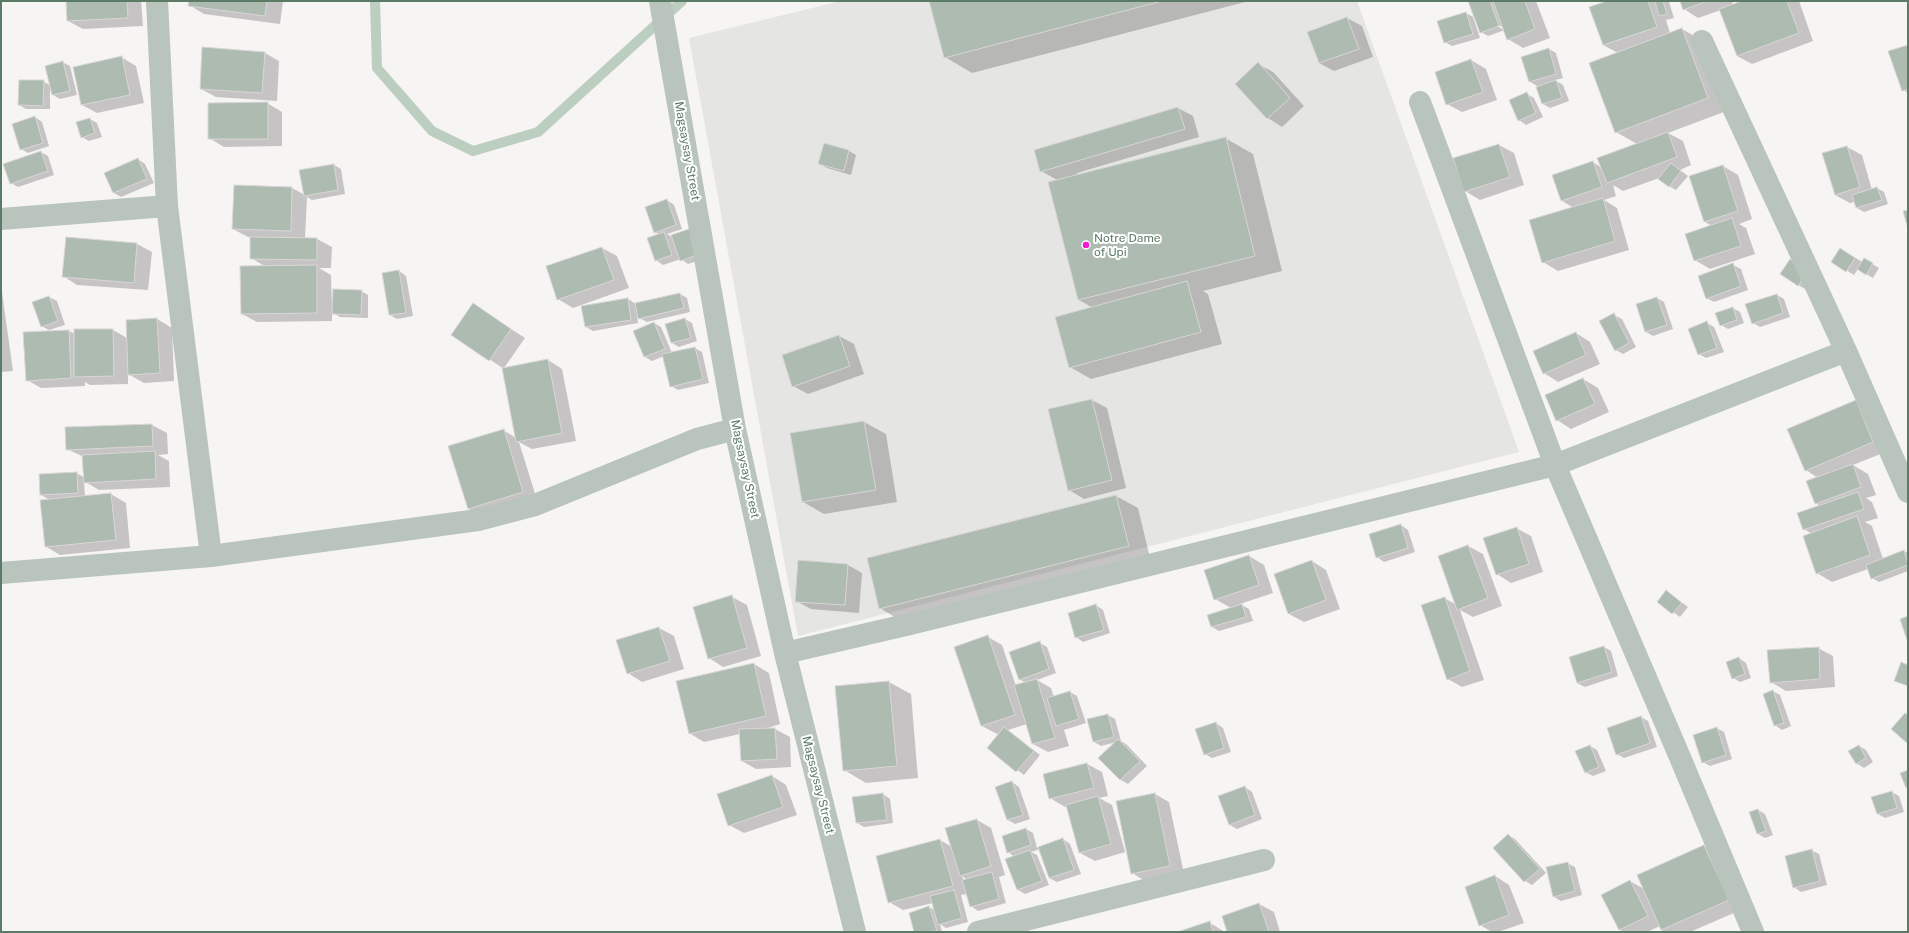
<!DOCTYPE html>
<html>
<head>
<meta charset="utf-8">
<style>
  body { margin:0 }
  #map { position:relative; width:1909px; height:933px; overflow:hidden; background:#f7f4f4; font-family:"Public Sans",sans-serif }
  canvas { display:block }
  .frame { position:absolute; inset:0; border:2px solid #5c7b67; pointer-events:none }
</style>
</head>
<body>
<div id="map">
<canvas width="1909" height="933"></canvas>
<div class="frame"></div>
</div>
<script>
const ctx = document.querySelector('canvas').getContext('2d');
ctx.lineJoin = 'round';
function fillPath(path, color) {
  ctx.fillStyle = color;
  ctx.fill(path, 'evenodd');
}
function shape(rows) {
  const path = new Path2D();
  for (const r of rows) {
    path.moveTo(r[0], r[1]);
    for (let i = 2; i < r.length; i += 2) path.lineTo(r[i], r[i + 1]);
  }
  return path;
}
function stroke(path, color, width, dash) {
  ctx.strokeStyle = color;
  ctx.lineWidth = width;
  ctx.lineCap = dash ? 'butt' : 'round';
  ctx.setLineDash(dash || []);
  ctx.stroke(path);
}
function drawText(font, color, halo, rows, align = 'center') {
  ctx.font = font + ' "Public Sans",sans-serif';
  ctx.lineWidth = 4;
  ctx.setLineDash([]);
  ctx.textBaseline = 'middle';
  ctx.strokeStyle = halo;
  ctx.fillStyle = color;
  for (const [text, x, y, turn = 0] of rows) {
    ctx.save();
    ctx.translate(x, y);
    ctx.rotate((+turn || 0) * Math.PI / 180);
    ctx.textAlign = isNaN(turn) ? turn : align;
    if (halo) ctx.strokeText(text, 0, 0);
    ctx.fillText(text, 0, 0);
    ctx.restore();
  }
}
fillPath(shape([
  [841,1,1357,1,1519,452,798,636,689,38]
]), '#e5e5e3');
fillPath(shape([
  [67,1,141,1,143,26,83,29,68,21],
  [190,1,283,1,280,24,204,14,189,5],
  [930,1,1249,1,972,73,945,57],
  [1469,1,1536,1,1550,38,1523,48,1508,39,1505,30,1488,36,1481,32],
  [1495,23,1504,28,1504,30,1494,24],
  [1610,1,1669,2,1674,18,1666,20,1670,33,1682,29,1703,41,1729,110,1668,133,1683,141,1691,165,1680,170,1688,176,1676,190,1669,186,1662,177,1623,191,1613,185,1616,196,1604,200,1617,208,1629,250,1558,271,1543,262,1574,208,1562,201,1554,176,1593,162,1602,168,1637,144,1616,132,1618,53,1603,45],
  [1681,1,1732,1,1733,5,1743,2,1741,1,1799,1,1813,41,1752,64,1737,56,1721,10,1698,18,1684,9],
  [1466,13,1473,17,1480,38,1452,46,1445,42],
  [1347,18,1362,26,1373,57,1334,71,1319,63],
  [1908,46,1908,93,1903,90],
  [1549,49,1556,53,1563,78,1555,80,1563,85,1569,101,1550,108,1543,104,1538,88,1539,87,1530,82],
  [265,53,279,61,277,101,216,97,201,89],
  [121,57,136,66,144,103,97,113,82,105],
  [1471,60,1486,69,1497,100,1462,112,1447,104],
  [62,62,70,66,77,95,60,99,53,95,50,87,50,109,26,109,19,105,43,81,51,86],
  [1258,64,1273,72,1304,106,1282,127,1268,118],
  [1527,94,1534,98,1543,117,1526,125,1519,120],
  [267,103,282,112,282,146,224,147,209,138],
  [1178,108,1193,116,1199,137,1077,173,1078,175,1225,138,1253,154,1282,271,1203,291,1208,294,1222,344,1091,379,1070,367,1093,308,1079,300,1050,182,1057,180,1041,171],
  [35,117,42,122,49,146,28,153,21,149],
  [90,119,97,123,102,137,89,141,82,137],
  [825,144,849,151,856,155,851,175,827,168,820,164],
  [1499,145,1514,153,1524,185,1480,200,1465,191],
  [1847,147,1862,155,1872,190,1877,188,1884,192,1888,204,1864,212,1857,208,1855,202,1850,203,1835,195],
  [41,152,48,156,54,175,18,187,11,183],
  [138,159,145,164,154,183,121,197,114,193,105,173],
  [334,165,341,169,345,194,312,200,307,197,305,239,317,239,332,247,331,268,319,268,331,275,332,307,361,291,368,295,368,318,340,317,332,312,332,321,257,322,242,314,266,267,251,258,251,237,248,237,233,229,292,188,305,195],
  [1723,166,1738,175,1752,219,1739,224,1746,228,1755,254,1710,269,1695,260,1712,226,1705,222,1691,177],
  [667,200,674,205,682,229,667,234,707,258,688,264,681,259,663,265,656,260,660,235,655,232],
  [137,244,152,252,148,290,77,285,63,276],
  [602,248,617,256,629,288,573,308,558,299,547,267],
  [1848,253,1862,262,1864,259,1879,268,1873,278,1858,269,1854,275,1832,261],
  [1733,265,1741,269,1748,290,1714,302,1706,298],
  [1797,265,1805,289,1798,285],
  [399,271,406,276,413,316,397,319,390,315],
  [1,285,13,371,1,372],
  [680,294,687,298,690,312,647,322,637,317,638,323,593,331,586,327,628,299,636,304],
  [1777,295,1784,299,1790,317,1760,327,1753,323],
  [49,297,57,301,65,325,49,330,41,326],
  [1657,298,1664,302,1673,329,1653,336,1646,332],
  [474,305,525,338,504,368,548,360,562,369,576,441,532,449,519,442,537,500,483,517,469,509,503,430,516,438,504,369,453,335],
  [1733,308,1740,312,1744,323,1728,329,1721,325],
  [1614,315,1622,319,1636,347,1623,354,1616,350],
  [157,319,172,328,174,381,144,383,128,374,128,384,90,385,85,382,85,386,41,388,27,380,69,331,75,334,75,330,113,330,127,338],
  [685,319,692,323,697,341,679,347,672,343],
  [654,323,661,327,672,353,695,348,702,352,709,383,678,390,671,386,664,356,652,361,645,357,634,331],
  [1707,323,1714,327,1724,352,1706,358,1699,354],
  [1576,333,1590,342,1600,364,1558,382,1544,373],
  [839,336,854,344,864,374,808,394,793,386],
  [1583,379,1598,388,1609,412,1571,429,1557,420],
  [1092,400,1107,408,1126,488,1084,499,1069,490],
  [1856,401,1888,451,1853,465,1868,474,1876,495,1866,498,1872,502,1878,518,1865,522,1872,526,1883,559,1904,551,1908,553,1908,571,1879,582,1872,578,1868,569,1832,582,1817,573,1812,534,1804,529,1820,506,1815,503,1818,478,1806,470],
  [864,422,886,434,897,502,824,514,803,502,791,434],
  [152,425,167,433,168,454,158,455,169,461,170,487,99,490,84,481,85,497,111,494,126,503,130,548,60,555,45,546,50,500,41,495,76,473,84,477,84,457,67,449,66,428],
  [1116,496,1138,508,1150,558,901,621,880,608],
  [1401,525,1408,530,1415,552,1384,562,1377,557],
  [1516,528,1531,536,1543,572,1511,583,1497,574],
  [1468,546,1483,554,1502,606,1473,617,1460,610,1484,680,1462,687,1448,679,1444,598,1457,605],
  [1249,556,1264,565,1273,593,1240,604,1249,609,1253,621,1219,631,1212,627,1231,608,1215,599],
  [1312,561,1326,570,1340,609,1304,622,1289,614,1275,574],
  [848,565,862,573,859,613,811,609,796,601],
  [1666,591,1688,607,1680,617,1658,601],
  [732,597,747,605,761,656,723,667,709,658],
  [1096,605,1103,610,1110,633,1083,642,1076,637],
  [659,628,674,636,684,669,642,682,628,673,618,641],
  [988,637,1002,645,1016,686,1026,683,1019,679,1040,643,1047,647,1056,673,1037,680,1051,688,1054,697,1070,692,1077,696,1086,723,1064,730,1069,746,1048,752,1033,744,1027,724,1008,730,1040,755,1024,775,988,748,1000,733,997,734,982,726],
  [1604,647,1611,651,1618,676,1585,687,1577,683],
  [1818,648,1833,656,1835,687,1786,691,1771,682],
  [1739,658,1746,663,1751,678,1740,682,1733,678],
  [754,664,769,673,780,724,765,729,775,729,790,737,791,767,756,769,742,761,740,734,704,742,689,733],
  [889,682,911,694,918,778,866,783,844,770],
  [1773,691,1780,695,1791,726,1782,730,1775,725],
  [1108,715,1115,719,1121,741,1126,744,1147,766,1128,784,1121,780,1100,758,1116,742,1101,746,1094,742],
  [1641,717,1648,721,1657,747,1624,758,1617,754],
  [1216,723,1223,728,1231,752,1212,758,1205,754],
  [1717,728,1724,732,1732,759,1710,766,1703,762],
  [1590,746,1597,750,1606,771,1593,776,1585,772],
  [1859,746,1866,750,1873,762,1864,768,1856,763],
  [1087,764,1102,772,1108,796,1099,798,1112,805,1125,852,1095,861,1080,853,1067,806,1065,807,1050,798],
  [772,776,786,785,797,815,744,833,729,825],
  [1012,782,1019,787,1030,819,1015,824,1008,820],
  [1245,787,1252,792,1262,819,1237,829,1230,825],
  [1892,792,1899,796,1904,812,1885,818,1878,814],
  [883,794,890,799,893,823,864,827,857,823],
  [1155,794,1169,802,1184,874,1147,882,1132,873],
  [1758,810,1765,814,1773,835,1765,838,1758,834],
  [977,820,991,828,1005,875,999,877,1006,903,978,911,971,906,967,894,961,895,968,922,946,928,940,924,942,932,915,932,910,913,929,907,936,911,933,903,903,910,889,902,877,857,940,840,952,847],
  [962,876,968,880,964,881],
  [1026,829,1033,833,1037,848,1063,839,1070,844,1081,874,1057,882,1049,878,1040,849,1031,852,1037,855,1049,885,1025,894,1018,890,1015,857,1008,852],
  [1508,835,1515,839,1546,873,1532,885,1525,881,1494,848],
  [1704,846,1719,855,1743,909,1690,932,1665,932,1661,930,1660,926,1647,932,1624,932,1620,930,1630,881,1644,889],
  [1811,850,1819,854,1827,885,1801,892,1794,887],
  [1567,863,1575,867,1582,895,1561,901,1554,897],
  [1495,876,1509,885,1524,923,1498,932,1492,932,1480,925],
  [1259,904,1274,912,1280,932,1228,932],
  [1210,923,1225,932,1181,932]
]), '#0003');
stroke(shape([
  [375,1,377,68,432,131,473,151,538,132,682,1]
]), '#bccebf', 10);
const building = shape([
  [66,1,127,1,128,18,67,21,66,1],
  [189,1,267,1,265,16,188,6,189,1],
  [929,1,1162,1,944,58,929,1],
  [1468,1,1490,1,1499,26,1480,33,1468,1],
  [1493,1,1525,1,1535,29,1507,40,1493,1],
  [1607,1,1648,1,1657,27,1603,45,1589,7,1607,1],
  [1655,1,1663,1,1667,14,1659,16,1655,1],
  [1680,1,1707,1,1683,10,1680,1],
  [1742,1,1787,1,1799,33,1737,56,1719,9,1742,1],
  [1466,12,1473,34,1444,43,1437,21,1466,12],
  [1347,17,1359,49,1319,63,1307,32,1347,17],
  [1682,28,1708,98,1615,133,1589,63,1682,28],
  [1908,45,1908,89,1902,91,1888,51,1908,45],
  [202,47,265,52,262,93,200,89,202,47],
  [1549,48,1556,74,1529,82,1521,57,1549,48],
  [122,56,130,95,81,105,73,67,122,56],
  [1471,59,1483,92,1446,105,1435,72,1471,59],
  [63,61,70,91,52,95,45,66,63,61],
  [1258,62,1290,98,1267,119,1235,84,1258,62],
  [19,80,44,80,43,106,18,105,19,80],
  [1556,80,1562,98,1542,104,1536,87,1556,80],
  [1527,92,1536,113,1518,121,1509,100,1527,92],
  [268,102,268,139,208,139,208,103,268,102],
  [1178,107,1185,129,1040,172,1034,150,1178,107],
  [35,116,43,143,20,150,12,124,35,116],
  [90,118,95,133,81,138,76,122,90,118],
  [1668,132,1677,157,1607,183,1597,158,1668,132],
  [1226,137,1255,256,1078,300,1048,182,1226,137],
  [824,143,849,150,844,171,818,164,824,143],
  [1499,144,1510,177,1464,192,1453,158,1499,144],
  [1847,146,1860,187,1835,195,1822,153,1847,146],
  [41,151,48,171,10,184,3,164,41,151],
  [138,158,147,179,113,193,104,173,138,158],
  [1593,161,1602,187,1561,201,1552,175,1593,161],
  [1671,163,1681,171,1669,187,1658,179,1671,163],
  [334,164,338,190,304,196,299,170,334,164],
  [1723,165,1738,211,1704,222,1689,176,1723,165],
  [234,185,292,187,291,231,232,229,234,185],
  [1877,187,1882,200,1856,208,1852,195,1877,187],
  [1603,198,1615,241,1542,263,1529,220,1603,198],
  [667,199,676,225,654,233,645,207,667,199],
  [1908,210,1908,229,1903,211,1908,210],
  [1732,218,1741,246,1694,261,1685,234,1732,218],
  [692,228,701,254,680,261,671,235,692,228],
  [664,232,672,255,655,261,647,238,664,232],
  [66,237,137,243,134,283,62,277,66,237],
  [250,237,317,238,317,260,250,259,250,237],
  [602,247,614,280,557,300,546,266,602,247],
  [1840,248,1855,258,1846,272,1831,262,1840,248],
  [1864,258,1873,263,1866,275,1857,269,1864,258],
  [1790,259,1808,271,1798,286,1780,274,1790,259],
  [1733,263,1741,286,1706,299,1698,276,1733,263],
  [317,265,317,313,241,314,240,266,317,265],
  [399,270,406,313,389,315,382,273,399,270],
  [1187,281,1201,332,1069,368,1055,317,1187,281],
  [333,289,362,290,361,315,332,314,333,289],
  [680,293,684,308,638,319,635,303,680,293],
  [1777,294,1783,313,1752,324,1745,304,1777,294],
  [49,296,58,321,41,327,32,302,49,296],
  [1657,297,1667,325,1645,332,1636,304,1657,297],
  [628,298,631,320,585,327,581,306,628,298],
  [473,303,511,329,489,361,451,335,473,303],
  [1733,307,1737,320,1720,326,1715,313,1733,307],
  [1614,313,1629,343,1615,351,1599,321,1614,313],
  [157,318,160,373,128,375,126,320,157,318],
  [685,318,691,338,671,343,665,324,685,318],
  [1707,321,1717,348,1698,355,1688,329,1707,321],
  [654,322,665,349,644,357,633,331,654,322],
  [74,329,113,329,114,376,74,377,74,329],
  [69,330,71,378,26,381,23,332,69,330],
  [1576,332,1586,355,1543,374,1533,351,1576,332],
  [839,335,850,366,792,387,782,355,839,335],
  [695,347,703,379,670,387,662,354,695,347],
  [548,359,562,433,516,442,502,368,548,359],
  [1583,378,1595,404,1556,421,1545,395,1583,378],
  [1092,399,1112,480,1068,491,1048,409,1092,399],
  [1856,400,1873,442,1805,471,1787,429,1856,400],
  [864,421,876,490,802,502,790,433,864,421],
  [152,424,153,446,66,450,65,427,152,424],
  [504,429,523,492,468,509,448,446,504,429],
  [155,451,156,479,84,483,82,455,155,451],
  [1853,464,1861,487,1815,504,1806,481,1853,464],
  [77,472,78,493,40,495,39,474,77,472],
  [1858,492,1864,509,1803,530,1797,513,1858,492],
  [111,493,116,540,45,547,40,500,111,493],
  [1116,495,1129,546,879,609,867,558,1116,495],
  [1857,516,1870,555,1816,574,1803,536,1857,516],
  [1401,524,1408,548,1376,558,1369,534,1401,524],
  [1517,527,1529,564,1496,575,1483,538,1517,527],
  [1468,545,1488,598,1457,610,1438,556,1468,545],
  [1904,550,1908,565,1871,579,1866,565,1904,550],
  [1249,555,1259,585,1214,600,1204,570,1249,555],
  [798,560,848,564,845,605,795,602,798,560],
  [1312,560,1326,600,1288,614,1274,574,1312,560],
  [1666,590,1682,603,1672,614,1657,602,1666,590],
  [732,595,747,648,708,659,693,607,732,595],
  [1445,597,1470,671,1447,680,1421,605,1445,597],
  [1096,604,1104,630,1075,638,1068,613,1096,604],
  [1242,604,1246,617,1211,627,1207,615,1242,604],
  [1908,616,1908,640,1907,640,1900,619,1908,616],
  [659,627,670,661,627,674,616,640,659,627],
  [988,635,1015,715,981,726,954,647,988,635],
  [1040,641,1049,669,1019,680,1009,652,1040,641],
  [1604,646,1612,672,1577,683,1569,657,1604,646],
  [1819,647,1820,679,1770,683,1767,650,1819,647],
  [1739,657,1745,674,1732,679,1726,662,1739,657],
  [1901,662,1908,665,1908,686,1894,681,1901,662],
  [754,663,766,716,689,734,676,681,754,663],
  [1037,679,1055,738,1032,744,1014,685,1037,679],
  [889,681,897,766,843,771,835,686,889,681],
  [1773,690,1784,723,1774,726,1763,694,1773,690],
  [1070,691,1079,719,1056,726,1047,698,1070,691],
  [1905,713,1908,715,1908,744,1891,729,1905,713],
  [1108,714,1114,737,1093,742,1087,719,1108,714],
  [1641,716,1650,743,1616,755,1607,728,1641,716],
  [1216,722,1224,748,1204,755,1195,729,1216,722],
  [1004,727,1034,751,1016,772,987,748,1004,727],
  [1717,727,1726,755,1702,763,1693,735,1717,727],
  [775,728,777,759,741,761,739,729,775,728],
  [1118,739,1140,761,1120,780,1098,758,1118,739],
  [1590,745,1599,767,1585,773,1575,751,1590,745],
  [1859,745,1866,758,1856,764,1848,751,1859,745],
  [1087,763,1094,788,1049,799,1043,774,1087,763],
  [1908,770,1908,787,1906,788,1900,773,1908,770],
  [772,775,783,807,728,826,717,794,772,775],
  [1012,781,1023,815,1007,820,995,787,1012,781],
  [1245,786,1255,815,1229,825,1218,796,1245,786],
  [1892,791,1897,808,1877,814,1871,797,1892,791],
  [883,793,887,820,856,823,852,797,883,793],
  [1155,793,1170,866,1131,874,1116,801,1155,793],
  [1098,796,1111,844,1079,853,1066,805,1098,796],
  [1758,809,1766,831,1757,834,1749,812,1758,809],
  [977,819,991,866,960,876,945,828,977,819],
  [1026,828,1031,845,1007,853,1002,836,1026,828],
  [1508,834,1540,869,1524,882,1493,848,1508,834],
  [1063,838,1074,870,1049,878,1038,847,1063,838],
  [940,839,953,886,888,903,876,856,940,839],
  [1704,845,1729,900,1661,930,1637,875,1704,845],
  [1812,849,1820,881,1793,888,1785,856,1812,849],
  [1030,850,1042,881,1017,890,1005,859,1030,850],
  [1568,862,1575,891,1553,897,1546,867,1568,862],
  [992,872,999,899,970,907,962,880,992,872],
  [1495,875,1509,915,1479,926,1465,887,1495,875],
  [1630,880,1648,916,1619,930,1601,895,1630,880],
  [954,890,962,918,938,925,930,896,954,890],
  [1259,903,1269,932,1227,932,1222,916,1259,903],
  [929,906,937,931,914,932,909,913,929,906],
  [1210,921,1213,932,1177,932,1210,921]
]);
fillPath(building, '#adbbb1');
stroke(building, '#d9d6d6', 1);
stroke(shape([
  [157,1,167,206,211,556],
  [660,1,735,429,785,653,855,932],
  [1702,41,1846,351,1908,492],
  [1420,102,1555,465,1682,762,1753,932],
  [1,219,167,206],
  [1,573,211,556,478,520,535,505,697,439,735,429],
  [785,653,910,624,1555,465,1846,351],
  [978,932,1264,860]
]), '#b8c4bc', 22);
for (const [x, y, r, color] of [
  [1086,245,4,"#f11acd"]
]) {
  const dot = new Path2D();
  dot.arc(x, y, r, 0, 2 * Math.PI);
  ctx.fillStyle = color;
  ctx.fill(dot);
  stroke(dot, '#fff', 1.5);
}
drawText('12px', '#5c7b67', '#fff', [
  ["Magsaysay Street",687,151,80],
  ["Magsaysay Street",745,469,78],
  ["Magsaysay Street",818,785,76]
]);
drawText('12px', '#5c7b67', '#fff', [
  ["Notre Dame",1094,238],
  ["of Upi",1094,252]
], 'left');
</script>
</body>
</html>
